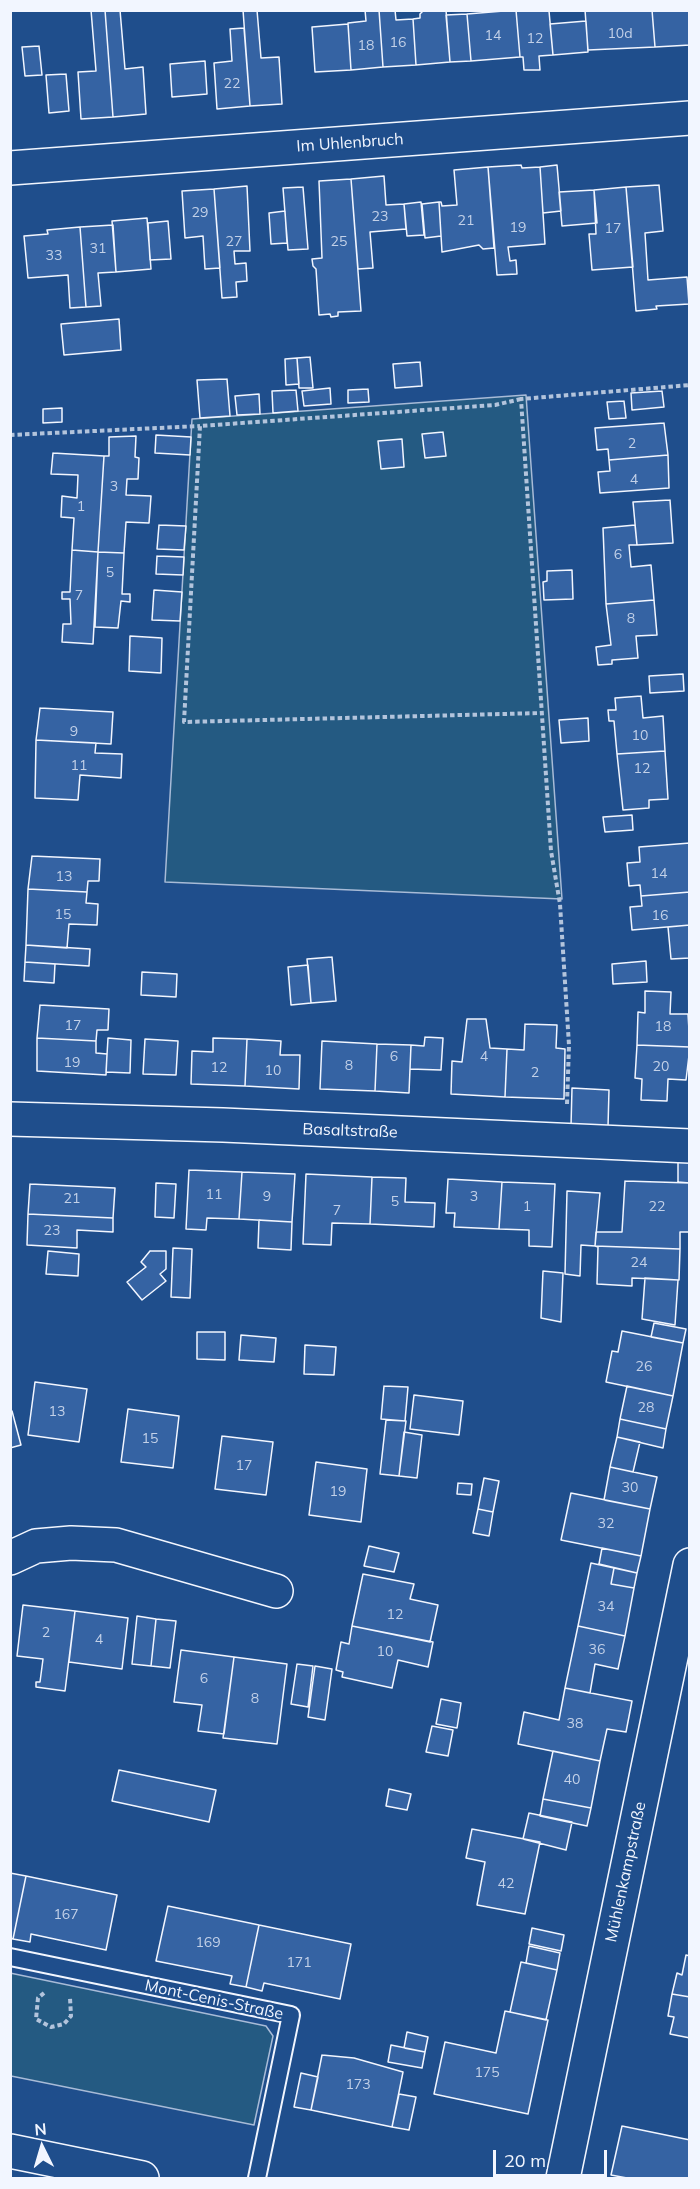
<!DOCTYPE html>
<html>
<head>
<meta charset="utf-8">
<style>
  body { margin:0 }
  #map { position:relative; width:700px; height:2189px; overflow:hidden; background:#1f4e8c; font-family:Mulish,sans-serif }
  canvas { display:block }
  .frame { position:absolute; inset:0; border:12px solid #f2f6ff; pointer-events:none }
  .north { position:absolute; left:12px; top:2117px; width:60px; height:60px; -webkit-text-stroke:4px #1f4e8c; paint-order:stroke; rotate:355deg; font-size:16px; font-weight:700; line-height:24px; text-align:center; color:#f2f6ff }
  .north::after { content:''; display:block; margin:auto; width:21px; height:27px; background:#f2f6ff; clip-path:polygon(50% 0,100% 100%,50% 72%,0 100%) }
  .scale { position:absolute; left:493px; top:2150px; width:114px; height:27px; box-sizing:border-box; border:3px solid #f2f6ff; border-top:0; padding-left:8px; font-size:18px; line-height:21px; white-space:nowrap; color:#f2f6ff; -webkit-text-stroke:4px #1f4e8c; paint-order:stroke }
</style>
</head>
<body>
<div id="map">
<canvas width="700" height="2189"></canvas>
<div class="frame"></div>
<div class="north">N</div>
<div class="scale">20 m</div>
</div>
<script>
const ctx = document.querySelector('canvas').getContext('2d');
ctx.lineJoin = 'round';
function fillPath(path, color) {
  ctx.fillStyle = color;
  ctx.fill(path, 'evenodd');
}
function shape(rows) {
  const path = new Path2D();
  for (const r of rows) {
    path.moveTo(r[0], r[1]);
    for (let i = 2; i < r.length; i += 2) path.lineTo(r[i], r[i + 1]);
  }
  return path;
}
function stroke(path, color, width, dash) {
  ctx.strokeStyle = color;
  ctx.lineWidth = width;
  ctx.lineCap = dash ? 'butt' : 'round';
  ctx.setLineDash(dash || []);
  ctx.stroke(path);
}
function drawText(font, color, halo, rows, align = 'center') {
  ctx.font = font + ' Mulish,sans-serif';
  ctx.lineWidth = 4.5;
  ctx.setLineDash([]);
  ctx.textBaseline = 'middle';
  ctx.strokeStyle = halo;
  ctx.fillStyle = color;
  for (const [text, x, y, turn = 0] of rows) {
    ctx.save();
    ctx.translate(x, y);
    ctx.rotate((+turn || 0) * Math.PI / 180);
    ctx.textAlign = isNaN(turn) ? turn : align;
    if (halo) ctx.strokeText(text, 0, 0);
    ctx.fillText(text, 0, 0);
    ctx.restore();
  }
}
const green = shape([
  [526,395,562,899,165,882,192,419,526,395],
  [10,1973,266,2026,273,2036,254,2125,11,2076,10,1973]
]);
fillPath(green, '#245a82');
stroke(green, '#a8bbd7', 1.5);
const building = shape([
  [91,10,105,10,113,117,81,119,78,72,96,71,91,10],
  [105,10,120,10,125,69,143,67,146,114,113,117,105,10],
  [243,10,257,10,261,58,279,57,282,104,250,106,243,10],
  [365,10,379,10,383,67,351,70,348,23,366,21,365,10],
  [379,10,395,10,396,20,413,19,416,65,383,67,379,10],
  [424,10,446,10,450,62,416,65,413,19,420,18,420,14,424,10],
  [516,10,553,10,549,11,553,55,539,56,540,70,524,70,523,57,520,57,516,10],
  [516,10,520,57,471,61,467,14,516,10],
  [585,10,652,10,655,47,588,50,585,10],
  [652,10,690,10,690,45,655,47,652,10],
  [467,14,471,61,450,62,446,15,467,14],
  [586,21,588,52,553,55,550,24,586,21],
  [348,24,351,70,315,72,312,27,348,24],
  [244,28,250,106,217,109,214,63,232,61,230,29,244,28],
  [39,46,42,75,25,76,22,47,39,46],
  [205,61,207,94,172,97,170,64,205,61],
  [66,74,69,111,49,113,46,75,66,74],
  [521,165,522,168,540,167,545,244,508,247,510,261,516,260,517,274,497,275,488,167,521,165],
  [557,165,561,211,543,213,540,167,557,165],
  [488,167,494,248,483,249,479,245,442,252,439,202,441,202,442,206,457,205,454,170,488,167],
  [384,176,386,205,404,204,406,229,370,232,373,268,358,269,351,179,384,176],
  [351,179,361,311,338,312,338,316,331,317,330,314,319,315,316,269,313,266,312,259,322,258,319,181,351,179],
  [659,185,663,231,645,233,648,280,687,277,689,304,656,306,657,309,636,311,626,187,659,185],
  [247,186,250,251,234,251,235,264,246,263,247,281,236,282,237,297,222,298,214,189,247,186],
  [303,187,308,249,288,250,283,188,303,187],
  [626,187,633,267,592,270,589,234,596,234,594,190,626,187],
  [214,189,220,268,205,269,203,236,185,238,182,191,214,189],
  [594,190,597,223,562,226,559,192,594,190],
  [421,202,424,235,407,236,404,204,421,202],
  [439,202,441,236,425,238,422,204,439,202],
  [285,211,287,243,271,244,269,213,285,211],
  [147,218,151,269,116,272,112,221,147,218],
  [168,221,171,259,150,260,148,223,168,221],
  [113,225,116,272,98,273,101,306,86,307,80,227,113,225],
  [80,227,86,307,70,308,68,275,28,278,24,236,48,234,47,230,80,227],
  [119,319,121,350,64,355,61,324,119,319],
  [310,357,313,388,299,388,297,358,310,357],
  [297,358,299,384,286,385,285,359,297,358],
  [420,362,422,386,395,388,393,364,420,362],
  [227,379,230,416,200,418,197,380,227,379],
  [330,388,331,404,304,406,302,391,330,388],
  [368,389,369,402,348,403,348,390,368,389],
  [296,390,298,411,273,413,272,391,296,390],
  [662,391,664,407,632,410,631,393,662,391],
  [259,394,260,414,237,415,235,396,259,394],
  [624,401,626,418,609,419,607,402,624,401],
  [62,408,62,422,43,423,43,409,62,408],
  [664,423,668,455,609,460,608,449,597,450,595,428,664,423],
  [443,432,446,456,425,458,422,434,443,432],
  [156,435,191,437,190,455,155,453,156,435],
  [136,436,135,457,139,458,138,479,127,479,126,495,151,496,149,523,126,522,124,553,98,552,104,456,109,456,109,437,136,436],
  [402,439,404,467,381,469,378,441,402,439],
  [53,453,104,456,98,552,72,550,74,518,61,517,62,496,77,498,78,475,51,474,53,453],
  [668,455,669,488,600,493,598,472,610,471,609,460,668,455],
  [670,500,673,543,637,545,633,502,670,500],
  [159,525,186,526,184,550,157,549,159,525],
  [635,525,637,545,629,545,631,567,651,565,654,600,606,604,603,528,635,525],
  [72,550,98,552,93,644,62,642,63,624,71,624,70,599,62,599,62,592,70,592,72,550],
  [98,552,124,553,122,594,130,594,130,602,121,601,118,628,95,627,98,552],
  [157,556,184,557,183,575,156,574,157,556],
  [572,570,573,599,544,600,543,582,547,581,547,571,572,570],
  [154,590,182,592,180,621,152,620,154,590],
  [654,600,657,635,636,636,638,658,612,660,612,664,598,665,596,647,611,645,606,604,654,600],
  [130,636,162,638,161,673,129,671,130,636],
  [683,674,684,691,650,693,649,676,683,674],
  [641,696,643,718,663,716,665,751,617,754,614,721,609,721,608,710,616,710,615,698,641,696],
  [40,708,113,712,111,744,36,740,40,708],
  [588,718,589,741,561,743,559,720,588,718],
  [36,740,96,743,95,753,122,754,121,778,80,775,78,800,35,798,36,740],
  [665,751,668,799,649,800,649,808,623,810,617,754,665,751],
  [632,815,633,830,605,832,603,817,632,815],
  [690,843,690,892,641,896,640,885,629,886,627,863,640,862,639,847,690,843],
  [32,856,100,859,99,881,88,881,87,892,28,889,32,856],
  [28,889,87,892,86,903,98,904,97,925,69,924,67,948,26,945,28,889],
  [690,892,690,925,632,930,630,907,642,906,641,896,690,892],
  [690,925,690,958,671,959,668,927,690,925],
  [26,945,90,949,89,966,25,962,26,945],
  [332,957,336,1001,311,1003,307,959,332,957],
  [646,961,647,982,613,984,612,964,646,961],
  [25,962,55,964,54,983,24,981,25,962],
  [308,965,311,1003,291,1005,288,967,308,965],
  [142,972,177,974,176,997,141,995,142,972],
  [645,991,671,992,670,1014,688,1014,690,1047,637,1045,638,1012,645,1013,645,991],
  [40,1005,109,1009,108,1030,97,1030,96,1041,37,1038,40,1005],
  [467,1019,486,1019,490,1048,507,1049,505,1097,451,1094,452,1061,462,1062,467,1019],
  [525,1024,557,1025,556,1048,565,1049,564,1099,505,1097,507,1049,524,1050,525,1024],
  [425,1037,443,1038,441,1070,410,1069,411,1045,424,1046,425,1037],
  [37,1038,96,1041,96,1053,107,1054,106,1075,37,1071,37,1038],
  [108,1038,131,1040,130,1073,106,1072,108,1038],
  [213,1038,247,1039,245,1086,191,1084,192,1051,213,1052,213,1038],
  [145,1039,178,1041,176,1075,143,1074,145,1039],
  [247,1039,281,1041,280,1055,300,1055,299,1089,245,1086,247,1039],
  [322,1041,377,1044,375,1091,320,1089,322,1041],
  [377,1044,411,1045,409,1093,375,1091,377,1044],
  [637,1045,690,1047,686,1080,668,1079,667,1101,641,1100,642,1079,635,1078,637,1045],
  [572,1088,609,1090,608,1127,571,1126,572,1088],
  [678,1160,690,1160,690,1183,678,1182,678,1160],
  [189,1170,242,1172,239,1219,207,1218,206,1230,186,1229,189,1170],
  [242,1172,295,1174,292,1222,239,1219,242,1172],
  [306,1174,372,1177,370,1224,332,1223,331,1245,303,1244,306,1174],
  [372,1177,406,1178,405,1202,435,1203,434,1227,370,1224,372,1177],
  [448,1179,502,1182,499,1229,454,1227,455,1213,446,1213,448,1179],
  [625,1181,690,1183,690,1232,680,1232,680,1249,595,1246,596,1232,622,1232,625,1181],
  [502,1182,555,1184,552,1247,529,1246,529,1230,499,1229,502,1182],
  [156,1183,176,1184,174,1218,155,1217,156,1183],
  [30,1184,115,1188,113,1218,28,1214,30,1184],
  [567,1191,600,1193,595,1246,581,1245,580,1276,565,1274,567,1191],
  [28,1214,113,1218,113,1232,77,1230,77,1248,27,1245,28,1214],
  [259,1220,292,1222,291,1250,258,1248,259,1220],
  [595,1246,680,1249,679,1280,632,1278,632,1286,597,1284,598,1247,595,1246],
  [173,1248,192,1249,190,1298,171,1297,173,1248],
  [48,1251,79,1254,78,1276,46,1274,48,1251],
  [150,1251,166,1251,166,1269,160,1274,166,1281,142,1300,127,1282,146,1267,141,1262,150,1251],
  [543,1271,563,1273,561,1322,541,1318,543,1271],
  [645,1278,678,1280,675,1325,642,1319,645,1278],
  [654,1323,686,1329,683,1343,651,1337,654,1323],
  [622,1331,683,1343,673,1396,606,1382,612,1351,618,1352,622,1331],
  [197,1332,225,1332,225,1360,197,1359,197,1332],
  [241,1335,276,1338,274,1362,239,1360,241,1335],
  [305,1345,336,1347,334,1375,304,1374,305,1345],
  [35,1382,87,1389,79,1442,28,1435,35,1382],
  [384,1386,408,1387,405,1421,381,1419,384,1386],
  [627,1386,673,1396,666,1429,620,1419,627,1386],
  [414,1395,463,1401,459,1435,410,1429,414,1395],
  [128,1409,179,1416,173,1468,121,1462,128,1409],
  [12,1411,21,1445,10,1448,10,1412,12,1411],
  [620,1419,666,1429,663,1448,617,1437,620,1419],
  [386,1420,406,1421,399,1476,380,1474,386,1420],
  [404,1432,422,1435,417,1478,399,1476,404,1432],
  [222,1436,273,1442,266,1495,215,1489,222,1436],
  [617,1437,640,1442,633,1472,610,1467,617,1437],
  [316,1462,367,1469,361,1522,309,1515,316,1462],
  [610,1467,657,1477,650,1509,604,1500,610,1467],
  [484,1478,499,1481,493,1512,478,1509,484,1478],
  [458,1483,472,1484,471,1495,457,1494,458,1483],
  [571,1493,650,1509,641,1556,561,1540,571,1493],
  [478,1509,493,1512,489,1536,473,1533,478,1509],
  [369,1546,399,1553,394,1572,364,1566,369,1546],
  [602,1548,641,1556,637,1573,599,1564,602,1548],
  [591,1563,614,1568,611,1584,634,1588,625,1636,578,1626,591,1563],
  [614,1568,637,1573,634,1588,611,1584,614,1568],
  [363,1574,414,1584,410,1599,438,1605,430,1642,352,1626,363,1574],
  [23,1605,75,1611,65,1691,36,1687,36,1682,40,1682,43,1659,17,1656,23,1605],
  [75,1611,128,1618,122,1669,69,1662,75,1611],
  [137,1616,156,1619,151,1666,132,1664,137,1616],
  [156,1619,176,1621,170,1668,151,1666,156,1619],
  [352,1626,433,1642,428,1667,398,1660,392,1688,342,1677,343,1672,336,1670,341,1642,349,1644,352,1626],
  [578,1626,625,1636,618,1669,595,1664,590,1693,565,1688,578,1626],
  [181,1650,234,1657,224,1734,198,1731,202,1705,174,1702,181,1650],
  [234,1657,287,1664,277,1744,223,1738,234,1657],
  [297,1664,313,1666,308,1707,291,1704,297,1664],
  [315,1666,332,1669,325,1720,308,1717,315,1666],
  [565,1688,632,1701,626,1732,607,1729,600,1761,518,1744,524,1712,559,1720,565,1688],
  [441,1699,461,1703,457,1728,436,1724,441,1699],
  [432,1726,453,1730,448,1756,426,1752,432,1726],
  [553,1751,600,1761,591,1808,543,1799,553,1751],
  [119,1770,216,1790,209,1822,112,1801,119,1770],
  [389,1789,411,1794,407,1810,386,1806,389,1789],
  [543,1799,591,1808,587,1826,540,1816,543,1799],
  [529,1813,572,1822,566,1850,523,1839,529,1813],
  [472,1829,540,1842,525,1914,477,1905,485,1862,466,1858,472,1829],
  [10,1873,26,1876,13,1939,10,1938,10,1873],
  [26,1876,117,1895,106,1950,31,1934,30,1942,13,1939,26,1876],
  [168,1906,259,1925,246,1987,230,1984,232,1976,156,1961,168,1906],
  [259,1925,351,1944,340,1999,264,1983,262,1991,246,1987,259,1925],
  [532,1928,564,1935,561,1951,529,1944,532,1928],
  [529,1946,560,1953,557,1970,526,1963,529,1946],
  [686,1955,690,1956,690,1997,672,1994,677,1973,682,1975,686,1955],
  [521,1962,557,1970,546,2020,510,2012,521,1962],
  [672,1994,690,1997,690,2038,670,2034,674,2017,668,2016,672,1994],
  [505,2011,548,2020,528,2114,434,2094,445,2042,496,2053,505,2011],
  [407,2032,428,2037,425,2052,404,2048,407,2032],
  [391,2045,425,2052,422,2068,388,2062,391,2045],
  [322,2055,354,2058,403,2072,392,2127,311,2110,322,2055],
  [301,2073,318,2077,311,2110,294,2107,301,2073],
  [399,2094,416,2097,409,2130,392,2127,399,2094],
  [622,2126,690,2140,690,2178,627,2178,611,2175,622,2126]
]);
fillPath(building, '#3563a3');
stroke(building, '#f2f6ff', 1.5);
const service = shape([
  [10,1957,291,2015,257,2178]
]);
const minor = shape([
  [10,168,690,118],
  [10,1119,223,1125,690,1146],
  [10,1558,36,1546,71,1543,116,1545,276,1591],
  [10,2151,142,2178],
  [563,2178,690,1565]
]);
stroke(service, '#f2f6ff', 20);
stroke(minor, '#f2f6ff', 36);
stroke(shape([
  [521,399,495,405,200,426,184,722,542,713],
  [10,435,200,426],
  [567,1104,569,1045,560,904,551,851,521,399,690,385],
  [44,1993,38,1998,36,2019,51,2027,64,2024,71,2016,70,1998]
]), '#b3c4dc', 4, [4.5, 3]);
stroke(service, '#1f4e8c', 16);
stroke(minor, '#1f4e8c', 33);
drawText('14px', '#c3d1e8', null, [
  ["10d",620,34],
  ["14",493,36],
  ["12",535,39],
  ["16",398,43],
  ["18",366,46],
  ["22",232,84],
  ["29",200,213],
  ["23",380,217],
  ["21",466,221],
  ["19",518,228],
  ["17",613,229],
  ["27",234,242],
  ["25",339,242],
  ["31",98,249],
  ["33",54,256],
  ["2",632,444],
  ["4",634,480],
  ["3",114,487],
  ["1",81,507],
  ["6",618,555],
  ["5",110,573],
  ["7",79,596],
  ["8",631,619],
  ["9",74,732],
  ["10",640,736],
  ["11",79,766],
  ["12",642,769],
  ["14",659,874],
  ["13",64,877],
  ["15",63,915],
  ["16",660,916],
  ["17",73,1026],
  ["18",663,1027],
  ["6",394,1057],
  ["4",484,1057],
  ["19",72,1063],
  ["8",349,1066],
  ["20",661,1067],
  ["12",219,1068],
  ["10",273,1071],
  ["2",535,1073],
  ["11",214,1195],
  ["9",267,1197],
  ["3",474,1197],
  ["21",72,1199],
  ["5",395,1202],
  ["1",527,1207],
  ["22",657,1207],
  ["7",337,1211],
  ["23",52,1231],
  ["24",639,1263],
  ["26",644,1367],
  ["28",646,1408],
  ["13",57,1412],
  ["15",150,1439],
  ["17",244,1466],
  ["30",630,1488],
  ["19",338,1492],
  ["32",606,1524],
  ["34",606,1607],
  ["12",395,1615],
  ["2",46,1633],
  ["4",99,1640],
  ["36",597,1650],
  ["10",385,1652],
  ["6",204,1679],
  ["8",255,1699],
  ["38",575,1724],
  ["40",572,1780],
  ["42",506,1884],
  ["167",66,1915],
  ["169",208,1943],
  ["171",299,1963],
  ["175",487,2073],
  ["173",358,2085]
]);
drawText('16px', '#f2f6ff', '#1f4e8c', [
  ["Im Uhlenbruch",350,143,-4],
  ["Basaltstraße",350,1131,2],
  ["Mühlenkampstraße",626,1872,-78],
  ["Mont-Cenis-Straße",214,2000,12]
]);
</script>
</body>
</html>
